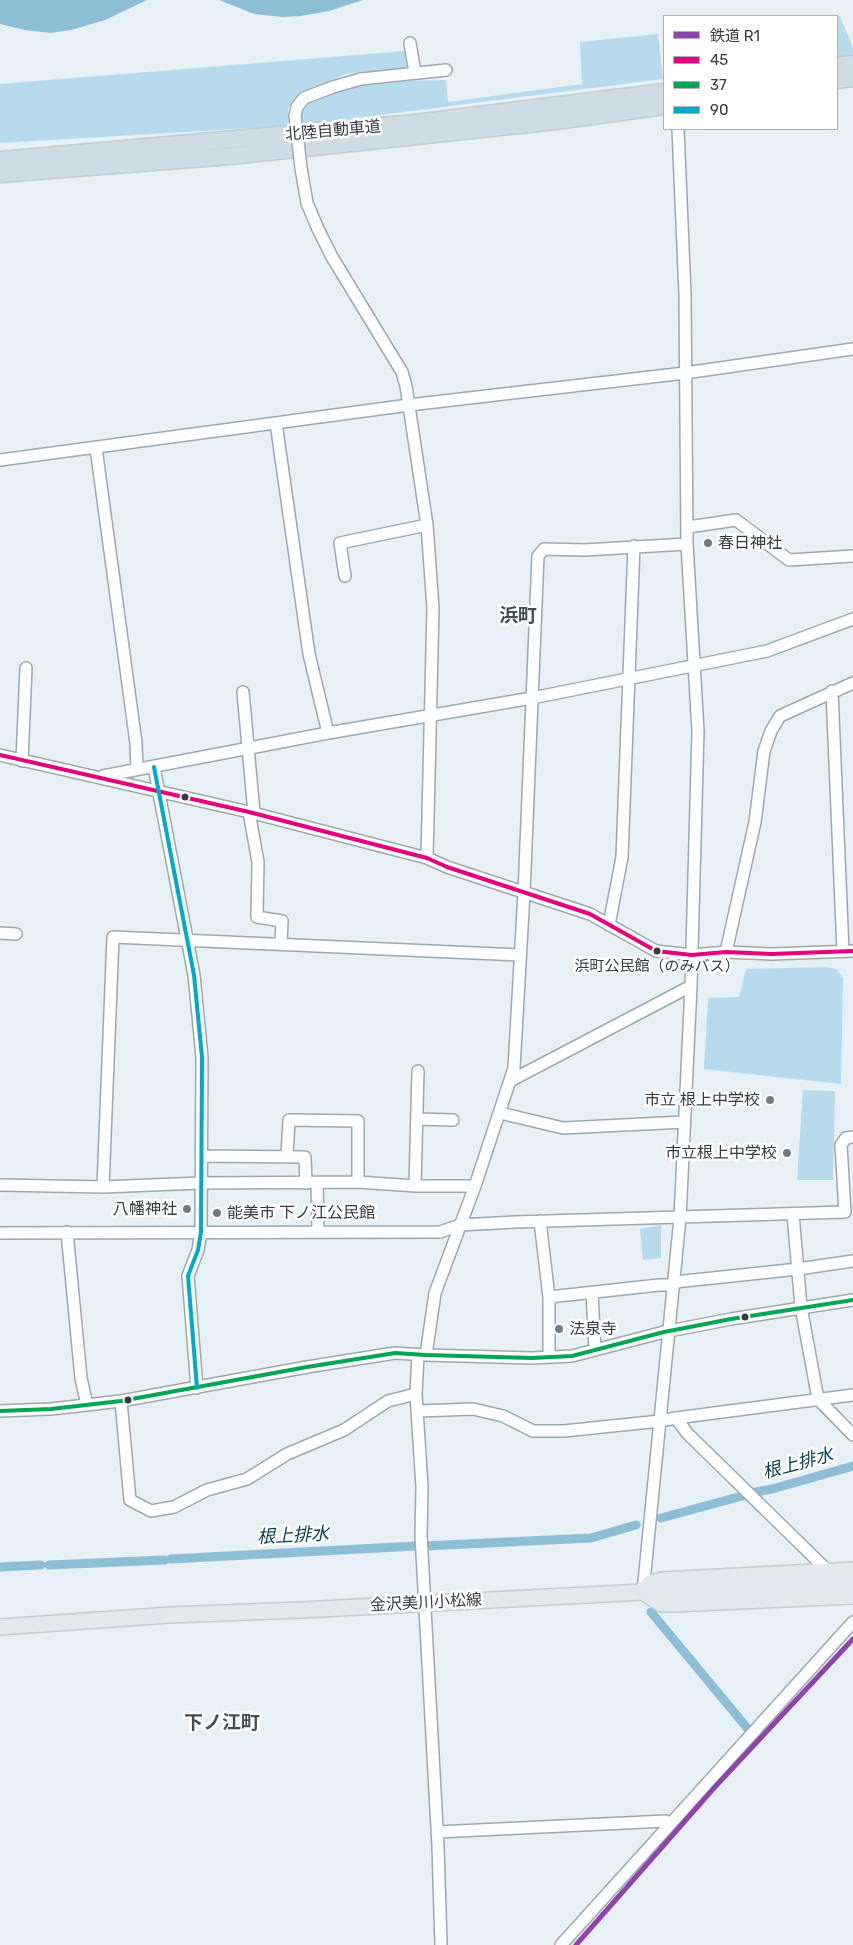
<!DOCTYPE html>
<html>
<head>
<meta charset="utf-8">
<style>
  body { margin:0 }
  #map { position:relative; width:853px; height:1945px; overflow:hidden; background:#e6f0f5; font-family:Rubik,"Noto Sans JP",sans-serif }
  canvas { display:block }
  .legend { position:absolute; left:663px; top:15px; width:175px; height:115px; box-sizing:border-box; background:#fff; border:1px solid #aeb1b2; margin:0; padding:6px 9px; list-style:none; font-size:15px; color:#353c3f }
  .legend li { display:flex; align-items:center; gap:10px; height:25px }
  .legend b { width:25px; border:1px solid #aeb1b2 }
</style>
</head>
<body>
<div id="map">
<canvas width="853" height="1945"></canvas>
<ul class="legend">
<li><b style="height:6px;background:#8e44ad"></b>鉄道 R1</li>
<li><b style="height:6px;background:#e5007d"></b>45</li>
<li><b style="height:6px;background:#00a651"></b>37</li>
<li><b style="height:6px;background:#00a9ce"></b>90</li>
</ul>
</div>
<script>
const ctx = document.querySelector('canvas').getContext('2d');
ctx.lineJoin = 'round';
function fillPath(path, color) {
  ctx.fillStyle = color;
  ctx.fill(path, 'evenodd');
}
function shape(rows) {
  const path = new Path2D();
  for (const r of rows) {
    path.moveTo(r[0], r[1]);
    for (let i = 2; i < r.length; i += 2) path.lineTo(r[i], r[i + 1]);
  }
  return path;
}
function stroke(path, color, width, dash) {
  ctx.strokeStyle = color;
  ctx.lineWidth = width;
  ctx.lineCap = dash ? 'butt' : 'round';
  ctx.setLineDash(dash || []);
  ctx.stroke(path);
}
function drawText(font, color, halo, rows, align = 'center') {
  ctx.font = font + ' Rubik,"Noto Sans JP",sans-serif';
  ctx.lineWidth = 5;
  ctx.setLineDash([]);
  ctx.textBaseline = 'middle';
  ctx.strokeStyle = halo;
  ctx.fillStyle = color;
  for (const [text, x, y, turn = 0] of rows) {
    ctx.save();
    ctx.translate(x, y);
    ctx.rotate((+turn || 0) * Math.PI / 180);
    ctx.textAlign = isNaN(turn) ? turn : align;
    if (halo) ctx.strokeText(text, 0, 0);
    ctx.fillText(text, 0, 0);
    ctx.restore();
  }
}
fillPath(shape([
  [835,16,840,16,853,48,853,55,837,57,837,16],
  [658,34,663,79,301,125,300,115,303,105,312,98,362,82,446,80,448,102,582,84,580,42],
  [406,51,408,69,346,74,305,92,288,108,288,126,0,143,0,84],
  [827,967,836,969,843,978,841,1084,704,1069,708,998,739,997,746,969],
  [803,1090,835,1091,833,1180,797,1180],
  [661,1225,661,1258,643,1260,640,1229]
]), '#b7dbed');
fillPath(shape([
  [0,0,147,0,105,20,71,30,50,33,25,30,0,24],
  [219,0,363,0,329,11,301,16,282,17,254,14]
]), '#8dbed6');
stroke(shape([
  [751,1493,772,1489,853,1466],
  [661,1518,746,1495],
  [425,1546,591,1538,636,1525],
  [171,1559,416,1546],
  [49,1565,165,1560],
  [0,1567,41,1565],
  [651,1612,748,1729]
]), '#8dbed6', 9);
const minor = shape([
  [410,43,415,73],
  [295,116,297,107,304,98,333,87,361,79,446,70],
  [301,168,307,203,318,229,332,257,402,372,406,386,427,525,433,608,427,858],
  [276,423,309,654,328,733],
  [96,448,136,743,137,769],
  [0,460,409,405,685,373,853,349],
  [688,527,736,520,789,560,853,556],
  [345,576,340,543,427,525],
  [832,691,843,951],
  [243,692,254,813],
  [0,755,249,812,427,858,447,867,590,914,656,951,692,955,726,952,772,954,853,951],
  [22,761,26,668],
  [154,767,194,975,202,1057,201,1232,198,1250,188,1276,197,1388],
  [103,776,328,733,532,698,767,651,853,619],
  [249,812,258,862,257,917,282,921,281,944],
  [609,925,622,857,634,546],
  [0,933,16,934],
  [726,952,755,822,764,751,771,731,780,716,853,683],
  [510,1081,691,986],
  [500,1113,563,1128,684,1122],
  [417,1119,453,1120],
  [287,1155,289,1120,358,1121,358,1182],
  [202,1156,305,1157,306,1183],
  [317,1183,318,1232],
  [0,1185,103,1187,200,1183,358,1182,415,1186,475,1186],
  [415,1186,418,1071],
  [103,1187,113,937,520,955],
  [793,1214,801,1307,818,1399,853,1435],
  [540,1221,549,1297,549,1357],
  [67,1232,81,1378,87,1405],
  [0,1233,440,1232,460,1225,515,1222,845,1212,841,1145,846,1138,853,1137],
  [675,1282,798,1269,853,1261],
  [592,1293,595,1350],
  [549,1297,659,1285,674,1285],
  [418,1355,416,1394,422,1487,421,1535,438,1846,441,1945],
  [426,1355,435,1293,475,1186,514,1068,524,893,538,556,544,549,584,550,687,544],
  [121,1401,130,1500,151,1511,174,1507,207,1490,247,1479,287,1454,344,1430,388,1401,416,1394],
  [0,1411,51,1409,121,1401,307,1367,395,1353,426,1355,532,1358,572,1356,664,1332,731,1319,853,1300],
  [419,1411,473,1409,503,1416,533,1431,564,1431,660,1421,676,1418,853,1395],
  [676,1418,687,1433,829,1572],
  [643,1592,680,1218,691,986,698,731,687,544,685,294,678,129],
  [437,1832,666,1821,669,1825],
  [561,1945,853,1622]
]);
const major = shape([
  [853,1570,662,1580,650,1583,643,1592,661,1604,674,1604,853,1596],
  [0,1627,170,1615,302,1610,643,1592,853,1584]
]);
const highway = shape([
  [837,66,853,64],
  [837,80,853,78],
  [0,160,415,123,664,92],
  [0,174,230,156,333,145,556,121,664,106]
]);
stroke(minor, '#a1a8ac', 14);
stroke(major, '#c6cbcd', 18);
stroke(highway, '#c6cbcd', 19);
stroke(minor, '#fbfdfe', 11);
stroke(major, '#e1e9ed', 15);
stroke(highway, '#cfdce3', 16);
const minorBridge = shape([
  [295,116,301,168]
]);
stroke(minorBridge, '#a1a8ac', 14, []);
stroke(minorBridge, '#fbfdfe', 11);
stroke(shape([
  [0,755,249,812,427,858,447,867,590,914,656,951,692,955,726,952,772,954,853,951]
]), '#e5007d', 4);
stroke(shape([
  [0,1411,51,1409,121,1401,307,1367,395,1353,426,1355,532,1358,572,1356,664,1332,731,1319,853,1300]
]), '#00a651', 4);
stroke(shape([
  [154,767,194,975,202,1057,201,1232,198,1250,188,1276,197,1388]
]), '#00a9ce', 4);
stroke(shape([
  [576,1945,714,1788,853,1639]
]), '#8e44ad', 5);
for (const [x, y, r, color] of [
  [708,543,5,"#737b7f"],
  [185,797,4.5,"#353c3f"],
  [657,951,4.5,"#353c3f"],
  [770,1100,5,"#737b7f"],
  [787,1153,5,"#737b7f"],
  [187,1209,5,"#737b7f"],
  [217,1213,5,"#737b7f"],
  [745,1317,4.5,"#353c3f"],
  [559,1329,5,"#737b7f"],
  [128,1400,4.5,"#353c3f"]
]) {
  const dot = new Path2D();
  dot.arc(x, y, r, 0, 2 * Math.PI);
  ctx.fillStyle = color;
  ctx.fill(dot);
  stroke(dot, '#fff', 2);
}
drawText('15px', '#353c3f', '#fff', [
  ["浜町公民館（のみバス）",657,967]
]);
drawText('16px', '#353c3f', '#fff', [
  ["北陸自動車道",333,131,-5],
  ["金沢美川小松線",426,1603,-3]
]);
drawText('16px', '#353c3f', '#fff', [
  ["春日神社",718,543],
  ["市立 根上中学校",760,1100,"right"],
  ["市立根上中学校",777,1153,"right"],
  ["八幡神社",177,1209,"right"],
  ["能美市 下ノ江公民館",227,1213],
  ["法泉寺",569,1329]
], 'left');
drawText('italic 18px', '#033e55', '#fff', [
  ["根上排水",798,1464,-15],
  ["根上排水",293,1536,-3]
]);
drawText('bold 19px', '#404f56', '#fff', [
  ["浜町",518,617],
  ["下ノ江町",222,1724]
]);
</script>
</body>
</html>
